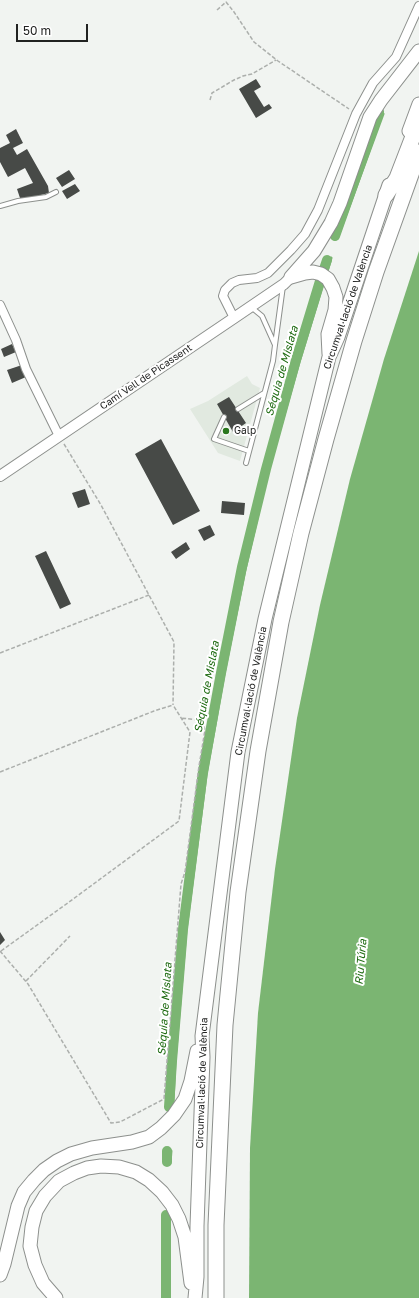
<!DOCTYPE html>
<html>
<head>
<meta charset="utf-8">
<style>
  body { margin:0 }
  #map { position:relative; width:419px; height:1298px; overflow:hidden; background:#f1f4f1; font-family:"Golos Text",sans-serif }
  canvas { display:block }
  .scale { position:absolute; left:16px; top:24px; width:72px; height:18px; box-sizing:border-box; border:2px solid #212221; border-top:0; padding-left:5px; font-size:12px; line-height:14px; white-space:nowrap; color:#212221; -webkit-text-stroke:3px #fff; paint-order:stroke }
</style>
</head>
<body>
<div id="map">
<canvas width="419" height="1298"></canvas>
<div class="scale">50 m</div>
</div>
<script>
const ctx = document.querySelector('canvas').getContext('2d');
ctx.lineJoin = 'round';
function fillPath(path, color) {
  ctx.fillStyle = color;
  ctx.fill(path, 'evenodd');
}
function shape(rows) {
  const path = new Path2D();
  for (const r of rows) {
    path.moveTo(r[0], r[1]);
    for (let i = 2; i < r.length; i += 2) path.lineTo(r[i], r[i + 1]);
  }
  return path;
}
function stroke(path, color, width, dash) {
  ctx.strokeStyle = color;
  ctx.lineWidth = width;
  ctx.lineCap = dash ? 'butt' : 'round';
  ctx.setLineDash(dash || []);
  ctx.stroke(path);
}
function drawText(font, color, halo, rows, align = 'center') {
  ctx.font = font + ' "Golos Text",sans-serif';
  ctx.lineWidth = 4;
  ctx.setLineDash([]);
  ctx.textBaseline = 'middle';
  ctx.strokeStyle = halo;
  ctx.fillStyle = color;
  for (const [text, x, y, turn = 0] of rows) {
    ctx.save();
    ctx.translate(x, y);
    ctx.rotate((+turn || 0) * Math.PI / 180);
    ctx.textAlign = isNaN(turn) ? turn : align;
    if (halo) ctx.strokeText(text, 0, 0);
    ctx.fillText(text, 0, 0);
    ctx.restore();
  }
}
fillPath(shape([
  [247,376,252,384,260,388,240,461,218,453,190,409,208,401]
]), '#e1e9e0');
fillPath(shape([
  [419,251,419,1298,249,1298,250,1148,258,1013,275,869,297,718,320,605,350,479,384,359]
]), '#7bb572');
stroke(shape([
  [338,236,383,114],
  [327,271,331,258],
  [173,1103,175,1061,186,930,206,776,224,674,244,574,268,471,299,362,323,284],
  [170,1163,171,1151],
  [169,1298,169,1222]
]), '#7bb572', 3);
stroke(shape([
  [335,236,379,112],
  [324,269,327,260],
  [169,1107,172,1061,183,929,203,771,221,673,242,567,266,469,296,360,320,281],
  [167,1162,167,1151],
  [166,1215,166,1298]
]), '#7bb572', 10);
fillPath(shape([
  [256,79,261,87,254,91,264,107,269,104,272,108,256,118,239,89],
  [16,129,23,143,13,148,17,155,27,149,48,186,49,193,29,198,20,198,17,189,33,183,25,168,8,177,0,162,0,148,10,143,6,135],
  [69,170,75,179,62,187,56,178],
  [75,184,80,191,67,199,62,191],
  [12,344,16,352,4,357,1,349],
  [22,365,26,377,12,383,7,370],
  [229,397,246,423,233,432,217,404],
  [161,439,200,511,173,525,135,454],
  [85,489,90,504,78,508,72,493],
  [222,501,245,503,244,515,221,513],
  [210,525,215,535,204,541,198,530],
  [186,542,190,549,176,559,171,552],
  [46,551,71,604,60,609,35,556],
  [0,932,5,940,0,945]
]), '#474a47');
const service = shape([
  [0,206,18,201,46,197,56,192],
  [275,345,283,286],
  [238,409,264,393],
  [224,417,214,439,249,451],
  [246,463,273,361,275,345,262,316,251,307]
]);
const minor = shape([
  [0,305,16,340,26,369,59,436],
  [234,318,223,296,225,290,232,283,239,280,257,278,268,273,291,250,305,234,318,210,356,114,373,83,396,57,419,6]
]);
const tertiary = shape([
  [0,476,234,318,284,284,291,277]
]);
const trunk = shape([
  [409,131,419,104],
  [291,277,314,251,331,223,340,203,370,117,381,100,419,51],
  [291,277,305,273,313,272,321,274,328,279,333,288,336,297,335,310,328,334,329,354],
  [0,1275,4,1264,18,1206,24,1192,34,1180,44,1170,57,1161,71,1154,92,1148,132,1142,149,1137,161,1128,174,1115,185,1099,191,1081,197,1051],
  [56,1298,43,1283,35,1265,30,1246,32,1227,36,1211,45,1196,59,1181,74,1173,87,1168,101,1166,119,1167,136,1172,149,1180,162,1192,172,1205,179,1219,185,1237,191,1283],
  [195,1298,197,1277,197,1226,203,1057,202,1036,238,752,265,619,329,357,338,337,389,185]
]);
const motorway = shape([
  [386,195,397,178,419,121],
  [216,1298,216,1225,225,1025,238,892,258,751,281,622,301,533,326,439,354,341,376,272,419,152]
]);
stroke(service, '#8d908d', 6);
stroke(minor, '#8d908d', 10);
stroke(tertiary, '#8d908d', 12);
stroke(trunk, '#8d908d', 15);
stroke(motorway, '#8d908d', 17);
stroke(shape([
  [217,10,226,2,234,12,254,42,278,61,349,109],
  [210,100,212,93,234,80,243,76,252,74,276,60],
  [64,444,101,505,174,642,173,705],
  [0,653,149,595],
  [0,772,154,711,173,705],
  [0,951,28,984,111,1123,120,1122,164,1099,181,884,185,872,199,766,205,730,203,725,198,720,181,718],
  [1,951,65,905,179,821,190,732,173,705],
  [26,981,70,936]
]), '#acafac', 1.5, [4, 2]);
stroke(service, '#fff', 4);
stroke(minor, '#fff', 8);
stroke(tertiary, '#fff', 10);
stroke(trunk, '#fff', 13);
stroke(motorway, '#fff', 15);
for (const [x, y, r, color] of [
  [226,431,4,"#2a771e"]
]) {
  const dot = new Path2D();
  dot.arc(x, y, r, 0, 2 * Math.PI);
  ctx.fillStyle = color;
  ctx.fill(dot);
  stroke(dot, '#fff', 1.5);
}
drawText('10px', '#212221', '#fff', [
  ["Circumval·lació de València",348,307,-71],
  ["Camí Vell de Picassent",146,377,-34],
  ["Circumval·lació de València",251,691,-79],
  ["Circumval·lació de València",202,1083,-88]
]);
drawText('10px', '#212221', '#fff', [
  ["Galp",234,431]
], 'left');
drawText('italic 11px', '#1d6a10', '#fff', [
  ["Séquia de Mislata",282,371,-74],
  ["Séquia de Mislata",207,687,-79],
  ["Riu Túria",361,962,-85],
  ["Séquia de Mislata",165,1009,-86]
]);
</script>
</body>
</html>
